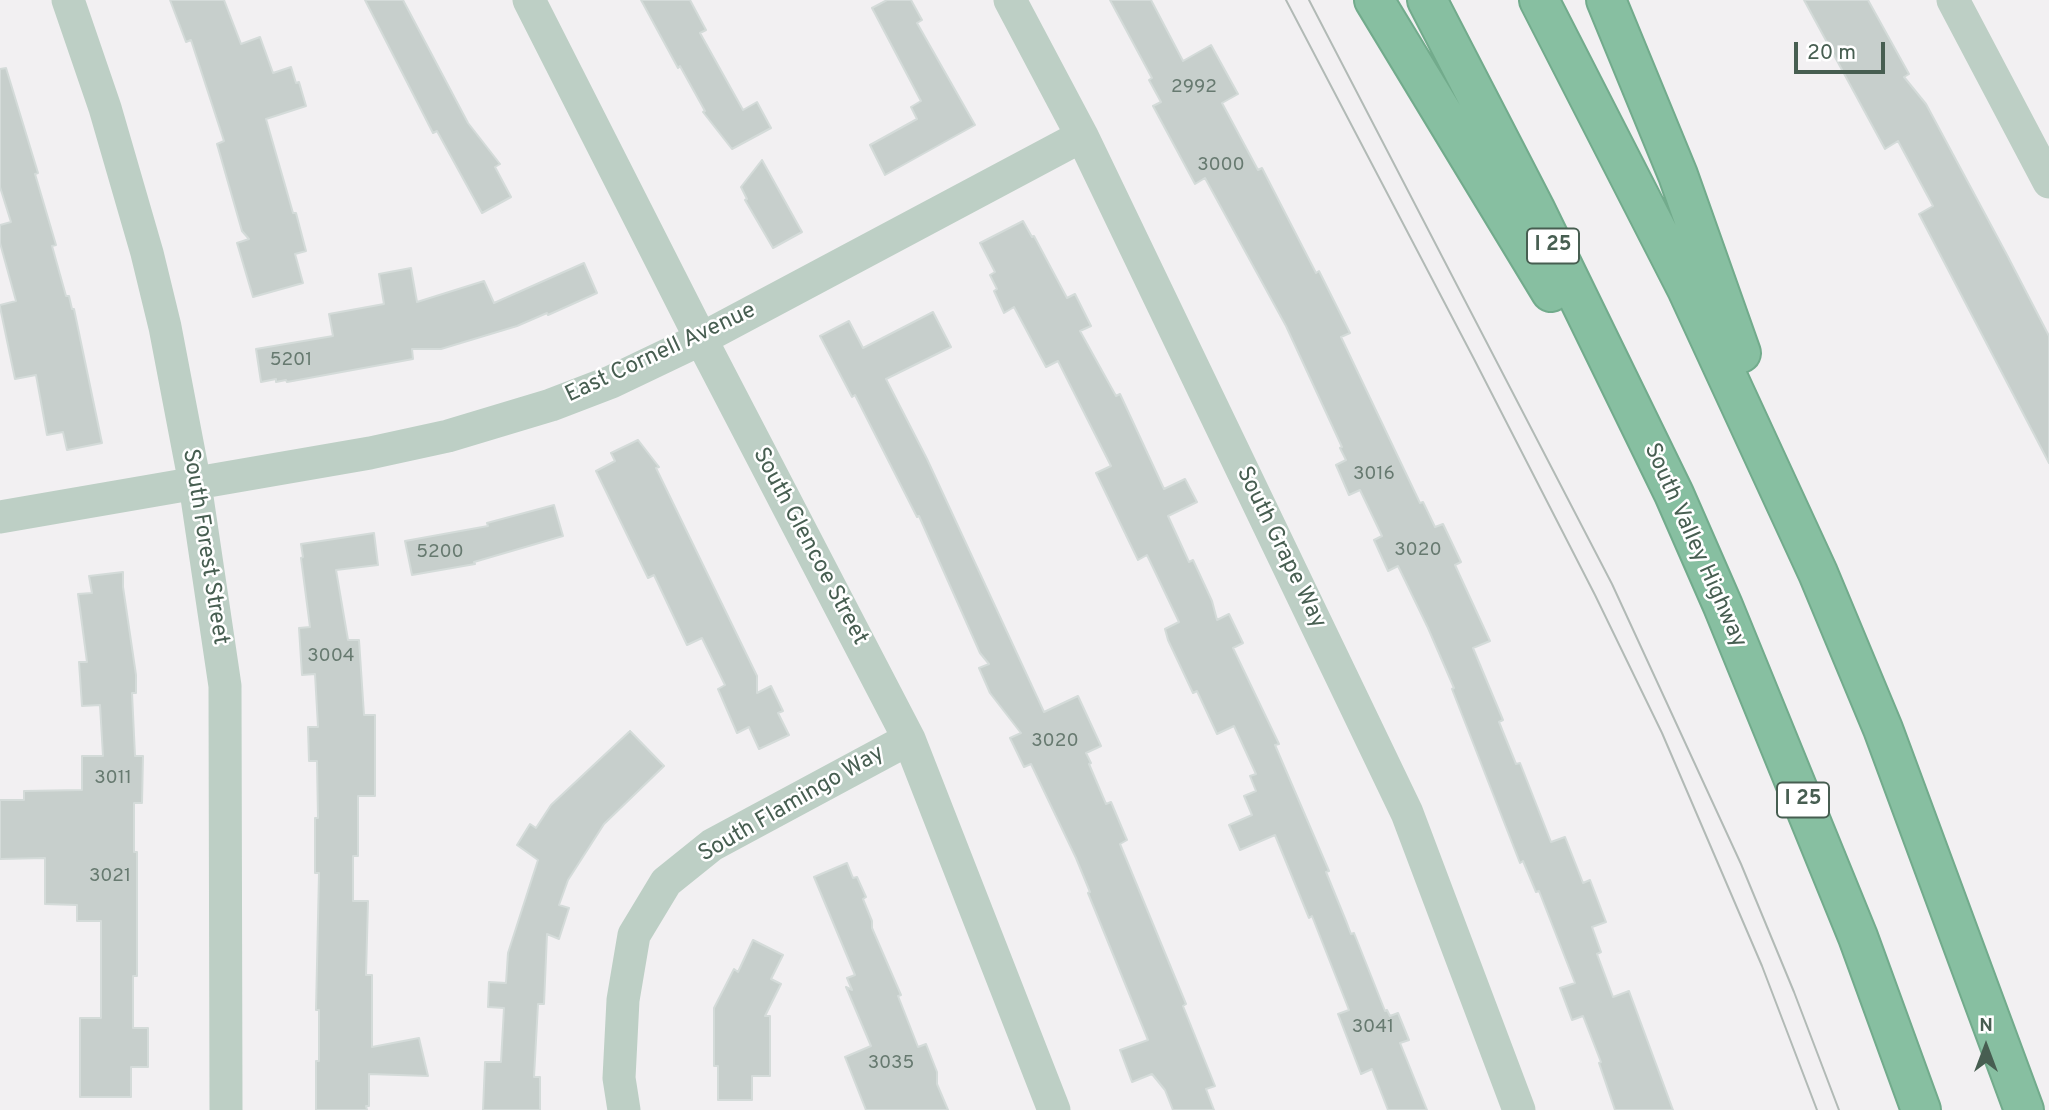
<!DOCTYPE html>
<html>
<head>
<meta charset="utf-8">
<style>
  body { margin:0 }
  #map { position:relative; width:2049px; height:1110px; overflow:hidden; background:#f2f0f2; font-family:Overpass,sans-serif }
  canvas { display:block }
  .north { position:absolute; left:1951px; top:1012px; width:70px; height:70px; -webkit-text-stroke:5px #fff; paint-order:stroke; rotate:0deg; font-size:19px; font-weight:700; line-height:28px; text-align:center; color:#475e51 }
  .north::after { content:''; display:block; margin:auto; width:24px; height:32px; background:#475e51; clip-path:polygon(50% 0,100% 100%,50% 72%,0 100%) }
  .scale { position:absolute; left:1794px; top:42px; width:91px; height:32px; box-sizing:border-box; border:4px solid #475e51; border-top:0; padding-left:9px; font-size:21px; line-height:24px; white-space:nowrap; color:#475e51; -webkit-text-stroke:5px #fff; paint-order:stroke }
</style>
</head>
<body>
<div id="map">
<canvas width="2049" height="1110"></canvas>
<div class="north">N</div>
<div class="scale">20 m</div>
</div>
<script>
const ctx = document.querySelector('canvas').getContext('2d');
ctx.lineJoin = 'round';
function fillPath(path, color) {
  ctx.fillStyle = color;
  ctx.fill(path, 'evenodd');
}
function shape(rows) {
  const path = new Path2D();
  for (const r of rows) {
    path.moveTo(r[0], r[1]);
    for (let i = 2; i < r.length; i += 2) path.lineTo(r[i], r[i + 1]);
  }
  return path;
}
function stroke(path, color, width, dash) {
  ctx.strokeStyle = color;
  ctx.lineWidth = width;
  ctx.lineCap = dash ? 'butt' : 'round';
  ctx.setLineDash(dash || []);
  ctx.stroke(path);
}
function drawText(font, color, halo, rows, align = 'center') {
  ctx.font = font + ' Overpass,sans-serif';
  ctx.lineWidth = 5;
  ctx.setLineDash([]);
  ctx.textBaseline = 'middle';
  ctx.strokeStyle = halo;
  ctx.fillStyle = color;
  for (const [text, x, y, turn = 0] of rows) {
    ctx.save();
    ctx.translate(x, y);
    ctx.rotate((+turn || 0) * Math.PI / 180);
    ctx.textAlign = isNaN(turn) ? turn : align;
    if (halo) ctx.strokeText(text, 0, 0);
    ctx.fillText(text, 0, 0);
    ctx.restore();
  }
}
const building = shape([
  [170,0,224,0,241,44,260,37,273,73,291,67,296,83,299,82,306,106,266,119,293,213,296,213,306,251,295,254,303,283,253,297,237,243,249,239,242,231,217,144,224,141,191,40,186,42,170,0],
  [365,0,403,0,468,123,500,164,495,167,511,197,482,213,437,131,433,133,365,0],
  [641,0,690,0,706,30,700,33,743,110,757,102,771,128,732,149,703,112,705,111,680,66,678,68,641,0],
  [887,0,911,0,922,20,917,23,975,125,885,175,870,145,917,119,911,107,921,101,872,8,887,0],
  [1110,0,1151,0,1183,61,1211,45,1238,94,1222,103,1258,170,1262,168,1316,273,1319,271,1350,333,1341,337,1420,503,1423,502,1435,527,1443,524,1461,562,1455,565,1490,641,1473,648,1503,720,1499,722,1516,764,1520,763,1551,842,1565,837,1583,883,1590,880,1606,922,1592,927,1601,952,1597,954,1613,997,1629,991,1673,1110,1615,1110,1599,1063,1601,1062,1583,1016,1572,1020,1560,988,1575,983,1539,891,1536,892,1523,861,1520,863,1452,689,1454,688,1428,628,1398,566,1388,571,1374,540,1382,536,1360,490,1349,495,1336,465,1346,460,1340,448,1342,447,1286,326,1205,178,1195,184,1153,106,1161,102,1149,80,1152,78,1110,0],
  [1804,0,1868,0,1909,74,1904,77,1926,104,2007,255,2049,336,2049,463,1919,214,1933,206,1898,141,1885,149,1804,0],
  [6,68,38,173,35,174,56,245,52,246,66,296,69,296,72,309,74,309,102,443,67,450,63,432,47,435,36,375,15,379,0,307,0,305,16,301,0,243,0,225,11,222,0,187,0,69,6,68],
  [762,160,802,232,773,248,745,200,747,199,741,187,762,160],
  [1023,221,1032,237,1034,236,1067,298,1075,294,1091,326,1080,331,1116,396,1120,394,1164,489,1185,479,1197,502,1168,516,1189,562,1193,560,1212,601,1217,620,1229,614,1243,643,1233,648,1279,744,1275,745,1329,871,1326,872,1346,921,1351,934,1354,933,1385,1011,1387,1010,1390,1016,1398,1013,1409,1040,1400,1043,1427,1110,1388,1110,1372,1069,1361,1074,1338,1014,1349,1010,1312,916,1309,918,1275,835,1240,850,1229,825,1252,815,1244,796,1256,791,1250,776,1256,774,1234,726,1217,734,1197,691,1193,693,1168,640,1165,629,1179,622,1147,555,1138,560,1096,473,1111,466,1058,361,1046,367,1014,307,1004,313,994,291,997,289,990,275,995,272,980,243,1023,221],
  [584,263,597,293,548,315,547,313,517,326,441,349,412,349,413,359,287,382,286,380,276,382,276,379,261,382,256,349,333,336,329,314,384,304,379,274,411,268,417,302,484,281,494,303,584,263],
  [933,312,951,347,886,379,927,459,1044,712,1078,696,1101,746,1086,753,1091,763,1089,764,1106,804,1111,802,1127,840,1120,844,1186,1004,1183,1006,1215,1086,1206,1089,1214,1110,1173,1110,1165,1090,1152,1074,1132,1082,1120,1050,1148,1040,1088,893,1090,892,1076,858,1031,764,1024,767,1010,738,1021,733,990,693,979,668,989,664,980,653,919,516,917,517,855,395,852,397,820,336,849,321,863,348,933,312],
  [638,440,659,467,656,468,757,676,757,693,771,686,783,711,778,713,789,735,759,749,749,727,737,733,718,689,725,685,702,638,687,645,654,575,648,578,596,471,615,461,611,453,638,440],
  [554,505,563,536,474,562,475,564,412,575,405,541,488,526,487,523,554,505],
  [374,533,378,565,336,570,348,640,359,640,364,715,375,715,375,796,358,796,358,856,353,856,353,901,368,901,366,975,372,975,372,1047,419,1038,428,1076,369,1074,369,1106,366,1106,367,1110,316,1110,316,1061,319,1061,319,1010,316,1010,319,873,315,873,315,818,318,818,317,761,309,761,308,727,318,727,315,674,302,675,299,628,310,627,301,558,303,557,301,544,374,533],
  [123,572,123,587,136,675,136,693,132,693,135,756,143,756,142,803,134,803,134,852,137,852,137,976,133,976,133,1028,148,1028,148,1067,131,1067,131,1097,80,1097,80,1018,101,1018,101,921,77,921,77,905,45,904,45,858,0,859,0,800,24,800,24,791,82,790,82,756,103,756,100,705,82,706,79,662,87,662,78,594,92,593,89,576,123,572],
  [630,731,664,766,604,824,568,880,559,905,569,908,559,939,547,934,544,1004,538,1004,534,1077,540,1077,540,1110,483,1110,485,1062,501,1062,504,1008,488,1007,489,982,506,983,508,953,538,860,517,845,530,824,536,828,551,805,630,731],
  [847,863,853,878,857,877,866,897,863,899,872,921,872,928,901,995,898,996,918,1047,926,1044,937,1072,937,1084,948,1110,866,1110,845,1057,871,1046,846,987,852,990,847,978,855,975,814,877,847,863],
  [753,940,783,955,771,979,781,984,765,1016,770,1016,770,1076,752,1076,752,1100,718,1100,718,1066,714,1066,714,1008,734,969,738,972,753,940]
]);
fillPath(building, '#c7cfcc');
stroke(building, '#d4dbd9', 2);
const highway = shape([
  [1374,0,1551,292],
  [1427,0,1536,211,1674,494,1723,606,1858,937,1921,1110],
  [1539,0,1687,289,1818,573,1883,729,2024,1110],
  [1606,0,1678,175,1741,353]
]);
stroke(highway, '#72ab8c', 42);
stroke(shape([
  [68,0,105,108,147,253,165,327,195,484,225,686,226,1110],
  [529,0,701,339,909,739,1054,1110],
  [1010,0,1082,136,1407,813,1519,1110],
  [1953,0,2049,182],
  [0,517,370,453,448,436,551,405,611,382,701,339,1082,136],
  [624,1110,619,1078,623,1000,634,935,666,882,712,845,909,739]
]), '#bdcfc5', 33);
stroke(highway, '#87bfa1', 38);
stroke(shape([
  [1286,0,1474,359,1595,595,1662,733,1762,966,1817,1110],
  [1309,0,1612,584,1741,864,1794,992,1839,1110]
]), '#b2bab6', 2);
drawText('19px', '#677a70', null, [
  ["2992",1194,88],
  ["3000",1221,166],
  ["5201",291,361],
  ["3016",1374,475],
  ["3020",1418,551],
  ["5200",440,553],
  ["3004",331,657],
  ["3020",1055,742],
  ["3011",113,779],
  ["3021",110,877],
  ["3041",1373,1028],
  ["3035",891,1064]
]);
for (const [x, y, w] of [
  [1553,246,52],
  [1803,800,52]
]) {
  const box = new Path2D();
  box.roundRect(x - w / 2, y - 17.5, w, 35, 5);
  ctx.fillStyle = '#fff';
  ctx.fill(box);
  stroke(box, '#475e51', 2);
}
drawText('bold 21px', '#475e51', null, [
  ["I 25",1553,246],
  ["I 25",1803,800]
]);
drawText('23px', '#475e51', '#fff', [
  ["East Cornell Avenue",661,354,-25],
  ["South Valley Highway",1694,546,66],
  ["South Forest Street",204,547,81],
  ["South Glencoe Street",809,547,62],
  ["South Grape Way",1280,548,64],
  ["South Flamingo Way",792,805,-30]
]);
</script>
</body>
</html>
